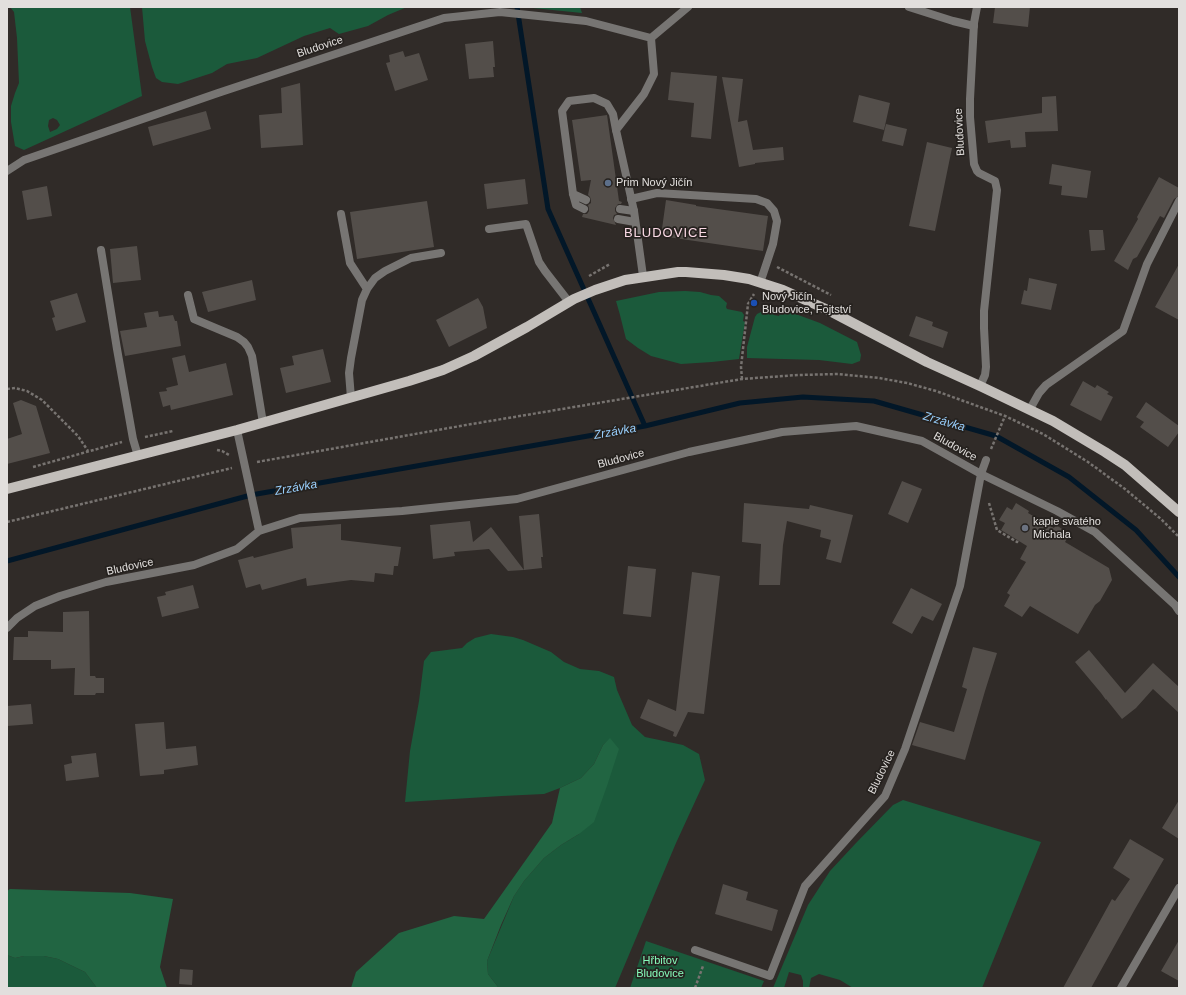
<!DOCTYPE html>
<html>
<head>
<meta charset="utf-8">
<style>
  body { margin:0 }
  #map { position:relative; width:1186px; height:995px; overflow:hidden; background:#302b28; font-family:Helvetica,sans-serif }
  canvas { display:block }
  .frame { position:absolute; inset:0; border:8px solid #e2dfdd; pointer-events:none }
</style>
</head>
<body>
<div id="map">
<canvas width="1186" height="995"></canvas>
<div class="frame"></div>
</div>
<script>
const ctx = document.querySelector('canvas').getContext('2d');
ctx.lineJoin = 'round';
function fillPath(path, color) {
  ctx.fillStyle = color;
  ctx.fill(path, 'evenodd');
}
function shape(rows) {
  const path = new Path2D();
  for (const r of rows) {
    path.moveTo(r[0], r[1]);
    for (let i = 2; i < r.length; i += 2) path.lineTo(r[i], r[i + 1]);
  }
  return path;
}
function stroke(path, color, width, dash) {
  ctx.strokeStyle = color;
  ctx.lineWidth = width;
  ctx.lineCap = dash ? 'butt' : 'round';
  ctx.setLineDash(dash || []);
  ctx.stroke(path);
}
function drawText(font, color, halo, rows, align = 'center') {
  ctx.font = font + ' Helvetica,sans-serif';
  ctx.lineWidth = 3.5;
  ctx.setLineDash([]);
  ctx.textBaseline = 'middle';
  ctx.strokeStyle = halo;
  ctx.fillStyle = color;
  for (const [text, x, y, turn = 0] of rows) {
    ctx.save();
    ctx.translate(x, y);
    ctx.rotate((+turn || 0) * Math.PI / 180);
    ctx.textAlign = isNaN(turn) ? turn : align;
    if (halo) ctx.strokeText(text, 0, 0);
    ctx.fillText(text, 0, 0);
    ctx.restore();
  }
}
fillPath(shape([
  [10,7,130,7,142,96,24,150,15,146,11,122,11,106,15,93,19,83,17,38,14,12],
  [53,118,57,120,60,125,57,129,50,132,48,126,49,120],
  [142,7,407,7,388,15,368,26,339,34,330,28,304,36,257,58,227,64,212,73,178,84,162,82,156,78,152,67,145,41],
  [533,7,580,7,582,13,533,8],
  [685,291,700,292,711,295,719,296,727,303,726,307,727,309,742,312,744,315,743,321,745,322,739,359,712,362,681,364,651,356,638,348,626,339,620,315,616,301,659,292],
  [782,309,820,323,857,342,861,355,860,361,852,364,819,360,747,358,747,347,755,317,757,314,761,312,773,310,774,315,779,316],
  [491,634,513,637,523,640,551,652,564,662,580,669,599,671,614,677,617,690,632,725,645,737,683,745,699,754,705,780,676,843,615,988,503,988,498,987,488,974,487,961,514,896,524,881,544,858,561,845,579,834,610,739,603,745,594,764,581,778,560,788,544,794,502,796,405,802,410,751,419,701,424,661,431,652,462,648,467,643,475,638],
  [903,800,1041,842,982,988,853,988,840,980,819,974,811,978,809,988,803,988,803,981,801,975,789,972,784,988,773,988,808,905,830,871,856,843,893,805],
  [646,941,764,981,761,988,630,988],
  [7,955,15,958,24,956,44,956,58,959,85,972,97,988,7,988]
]), '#1b5a3b');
fillPath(shape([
  [610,738,619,749,607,786,594,822,579,834,561,845,544,858,524,881,514,896,501,925,487,961,488,974,498,987,503,988,351,988,356,972,399,933,454,916,484,919,552,823,560,788,581,778,594,764,603,745],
  [10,889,130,893,173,899,160,967,167,988,97,988,85,972,58,959,44,956,24,956,15,958,7,955,7,891]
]), '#216542');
stroke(shape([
  [517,7,548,209,645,426],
  [7,561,251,495,645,426,740,403,803,397,874,401,996,436,1069,477,1136,530,1179,577]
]), '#021728', 5);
fillPath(shape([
  [995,7,1030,7,1028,27,993,23],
  [493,41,495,67,493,67,494,77,469,79,465,44],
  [403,51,405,57,419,53,428,80,395,91,386,63,390,62,389,55],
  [671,72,717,76,711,139,691,137,694,103,668,100],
  [722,77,743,79,738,122,747,120,753,150,783,147,784,160,755,163,755,164,739,167],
  [300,83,303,145,261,148,259,115,282,113,281,88],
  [859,95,890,103,884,130,853,122],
  [1056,96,1058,131,1025,132,1026,147,1011,148,1010,140,988,143,985,121,1042,113,1042,97],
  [206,111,211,129,153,146,148,127],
  [607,115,619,201,622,202,621,204,618,204,615,208,615,211,617,214,614,215,613,218,616,225,582,217,583,214,587,214,589,211,589,208,588,205,591,203,591,200,590,197,588,195,591,180,581,181,572,120],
  [886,124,907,129,903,146,882,141],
  [927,142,952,148,935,231,909,226],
  [1052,164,1091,171,1087,198,1061,195,1062,186,1049,184],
  [1159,177,1179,188,1179,196,1174,199,1164,218,1160,216,1137,257,1133,259,1128,270,1114,261,1138,219,1137,217],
  [525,179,528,204,487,209,484,184],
  [47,186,52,216,27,220,22,191],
  [666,200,696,205,696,206,768,216,763,251,661,236],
  [427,201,434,247,357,259,350,212],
  [1089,230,1103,230,1105,250,1091,251],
  [137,246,141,280,113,283,110,249],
  [1179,264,1179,320,1155,307],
  [1029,278,1057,284,1051,310,1021,304,1024,290,1027,291],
  [252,280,256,300,208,312,202,292],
  [77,293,86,322,56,331,52,318,55,317,50,301],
  [478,298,483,307,487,328,449,347,436,320],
  [158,311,159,317,173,315,175,321,177,321,181,346,125,356,120,331,147,327,144,313],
  [916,316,933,322,932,326,948,332,943,348,909,336],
  [323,349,331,382,286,393,280,368,294,365,292,356],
  [185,355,189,372,226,363,233,395,171,410,170,405,163,407,159,392,167,391,166,388,178,385,172,358],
  [1083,381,1095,388,1097,385,1109,392,1107,394,1113,397,1101,421,1070,405],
  [21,400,36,406,50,453,7,464,7,439,22,434,13,403],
  [1146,402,1179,426,1179,432,1168,447,1140,427,1144,422,1136,417],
  [902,481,922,489,908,523,888,514],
  [744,503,809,509,810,505,853,515,841,563,826,559,831,540,820,537,821,530,787,521,783,545,780,585,759,585,761,544,742,542],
  [1016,503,1029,511,1028,513,1054,528,1056,525,1070,534,1065,542,1109,568,1112,580,1100,601,1095,605,1078,634,1030,606,1022,617,1004,606,1010,595,1007,593,1026,562,1020,559,1027,546,1001,530,1005,523,999,520,1007,507,1012,510],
  [539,514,543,557,541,557,542,568,524,570,519,516],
  [470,521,473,542,491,527,524,570,508,571,489,549,454,552,455,556,433,559,430,525],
  [341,524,341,540,401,547,398,566,394,566,393,575,375,573,374,582,351,580,307,586,306,578,262,590,260,584,246,588,238,560,253,556,254,558,293,548,291,528],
  [628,566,656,569,651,617,623,614],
  [692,572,720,576,704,714,688,712,676,737,673,736,674,732,640,718,648,699,676,711],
  [193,585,199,608,162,617,157,597,166,595,165,592],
  [911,588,942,604,933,621,922,616,912,634,892,623],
  [89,611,90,676,95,676,96,678,104,678,104,693,96,693,95,695,74,695,75,668,51,669,51,660,13,660,14,637,28,637,28,631,63,632,63,612],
  [973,647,997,653,985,691,965,760,912,745,920,722,954,732,967,689,962,687],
  [1089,650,1125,693,1153,663,1179,687,1179,713,1153,689,1136,708,1122,719,1106,699,1106,700,1101,693,1075,662],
  [31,704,33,724,7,726,7,706],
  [164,722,166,749,196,746,198,765,164,770,164,774,140,776,135,724],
  [96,753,99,777,66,781,64,765,72,763,71,756],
  [1179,800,1179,839,1162,828],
  [1130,839,1164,859,1135,909,1091,988,1063,988,1112,899,1115,901,1130,879,1113,868],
  [723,884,748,892,746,900,778,910,772,931,715,914],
  [1179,940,1179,981,1161,971],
  [180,969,193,970,192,985,179,984]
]), '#534e4a');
stroke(shape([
  [777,267,831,295],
  [589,276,610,264],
  [742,379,741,367,748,304,754,294],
  [7,389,15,388,27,391,42,400,78,436,88,451],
  [145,437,173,431],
  [991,449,1005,416],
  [217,450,222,451,229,455],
  [257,462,466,425,742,379,798,375,838,374,879,378,907,383,936,391,1005,416,1043,434,1088,462,1125,489,1161,519,1179,537],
  [33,467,122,442],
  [989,503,997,530,1017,542,1018,539],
  [7,522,232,468],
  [695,988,703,966]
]), '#777370', 2.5, [3, 2]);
stroke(shape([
  [909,7,953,21,974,26],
  [573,194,586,200],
  [631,199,657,193,756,199,767,203,774,211,777,221,773,244,760,283],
  [584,209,576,205,573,194,562,111,569,101,594,98,607,104,613,114,616,130],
  [620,209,634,211],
  [341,214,350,263,367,289],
  [618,219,635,222],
  [489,229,526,224,539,262,545,271,569,302],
  [101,250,117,349,133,439,138,456],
  [188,295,194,319,237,337,244,342,248,347,252,356,263,423],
  [351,398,349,373,351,358,362,300,367,289,375,278,385,271,411,258,441,253],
  [1030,409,1039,393,1046,385,1123,331,1147,264,1179,201]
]), '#777573', 8);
stroke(shape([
  [977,7,974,23,970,99,970,117,974,164,977,171,979,173,995,181,997,190,984,311,984,328,986,367,985,375,980,386],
  [651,38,688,7],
  [7,171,24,160,218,93,444,18,500,12,586,21,651,38],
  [643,276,634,211,616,130,644,94,654,74,651,38],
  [237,430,259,531],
  [7,628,17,618,35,606,60,596,106,582,194,565,237,549,259,531,300,518,402,511,517,499,689,452,782,432,856,426,922,441,981,474,1057,511,1095,532,1175,605,1179,611],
  [695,950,770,976,805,886,885,796,905,749,960,586,981,474,986,460],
  [1121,988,1179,888]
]), '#777573', 8);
stroke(shape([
  [7,489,237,430,409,381,443,370,474,356,527,327,574,299,595,290,625,280,678,272,686,272,724,275,749,279,783,290,828,310,927,362,980,386,1053,421,1105,452,1125,465,1179,512]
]), '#c2beba', 10);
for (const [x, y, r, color] of [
  [608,183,4,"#5c6f8a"],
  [754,303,4,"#1a4fb4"],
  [1025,528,4,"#6b7280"]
]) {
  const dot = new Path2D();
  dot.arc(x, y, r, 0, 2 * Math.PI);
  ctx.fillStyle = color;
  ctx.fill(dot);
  stroke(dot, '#26221f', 1.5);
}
drawText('11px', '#e2dfdd', '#26221f', [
  ["Bludovice",320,47,-18],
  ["Bludovice",960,132,-93],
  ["Bludovice",955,447,29],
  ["Bludovice",621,459,-15],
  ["Bludovice",130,567,-12],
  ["Bludovice",882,772,-64]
]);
drawText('11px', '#e2dfdd', '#26221f', [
  ["Prim Nový Jičín",616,183],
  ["Nový Jičín,",762,297],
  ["Bludovice, Fojtství",762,310],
  ["kaple svatého",1033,522],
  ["Michala",1033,535]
], 'left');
drawText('11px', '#86fbba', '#26221f', [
  ["Hřbitov",660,961],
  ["Bludovice",660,974]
]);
drawText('italic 12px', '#97cdfa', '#26221f', [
  ["Zrzávka",944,422,16],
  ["Zrzávka",615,432,-10],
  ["Zrzávka",296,488,-10]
]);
ctx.letterSpacing = '1px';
drawText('13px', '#fad9e5', '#26221f', [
  ["BLUDOVICE",666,233]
]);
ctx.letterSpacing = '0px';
</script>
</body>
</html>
